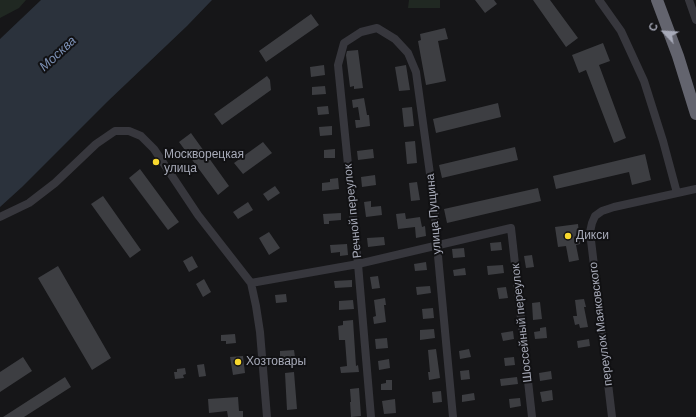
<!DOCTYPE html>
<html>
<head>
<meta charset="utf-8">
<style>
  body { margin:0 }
  #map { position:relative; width:696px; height:417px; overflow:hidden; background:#161618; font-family:Arial,sans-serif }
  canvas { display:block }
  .north { position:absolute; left:644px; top:12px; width:40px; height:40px; -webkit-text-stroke:3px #111113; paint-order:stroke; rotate:295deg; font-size:11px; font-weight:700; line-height:16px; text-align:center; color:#a7aab8 }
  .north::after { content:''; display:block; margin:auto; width:14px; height:18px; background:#a7aab8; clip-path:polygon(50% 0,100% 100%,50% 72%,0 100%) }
</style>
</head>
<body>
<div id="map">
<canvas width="696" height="417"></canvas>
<div class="north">С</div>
</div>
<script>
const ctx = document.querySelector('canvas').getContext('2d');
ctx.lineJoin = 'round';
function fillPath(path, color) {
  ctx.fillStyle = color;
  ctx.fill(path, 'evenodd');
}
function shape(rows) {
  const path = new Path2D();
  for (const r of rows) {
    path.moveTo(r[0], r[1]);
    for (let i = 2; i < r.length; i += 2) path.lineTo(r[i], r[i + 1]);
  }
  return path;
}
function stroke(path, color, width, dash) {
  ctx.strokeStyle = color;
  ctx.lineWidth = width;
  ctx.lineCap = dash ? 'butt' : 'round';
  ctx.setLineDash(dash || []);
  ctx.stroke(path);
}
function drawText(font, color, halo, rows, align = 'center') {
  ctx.font = font + ' Arial,sans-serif';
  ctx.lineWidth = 4;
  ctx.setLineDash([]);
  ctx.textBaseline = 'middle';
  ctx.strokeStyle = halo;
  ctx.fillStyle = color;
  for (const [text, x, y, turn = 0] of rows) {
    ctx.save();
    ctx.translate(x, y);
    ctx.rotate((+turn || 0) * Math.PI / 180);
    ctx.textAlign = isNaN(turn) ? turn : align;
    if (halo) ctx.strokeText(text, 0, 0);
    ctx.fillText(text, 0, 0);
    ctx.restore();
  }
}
fillPath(shape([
  [0,0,26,0,19,8,0,18],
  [409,0,440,0,440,8,408,8]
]), '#202822');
fillPath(shape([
  [41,0,212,0,187,26,107,102,22,187,0,207,0,39]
]), '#2b323c');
fillPath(shape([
  [475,0,494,0,497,4,485,13],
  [533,0,550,0,578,38,566,47],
  [311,14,319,25,266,62,259,51],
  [445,28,448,39,438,41,446,81,426,85,418,41,421,40,420,34],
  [603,43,610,61,599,65,626,138,614,143,586,70,579,73,572,55],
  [358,50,363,88,354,89,354,86,350,87,346,55,347,51],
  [324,65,325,75,311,77,310,67],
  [406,65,410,90,399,91,395,67],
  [267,76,270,80,271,90,222,125,214,114],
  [325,86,326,94,312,95,312,87],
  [364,98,367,115,369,115,370,126,356,128,355,120,360,120,358,107,353,108,352,100],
  [498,103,501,117,436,133,433,119],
  [328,106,329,114,318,115,317,107],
  [412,107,414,126,404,127,402,108],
  [332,126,332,135,320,136,319,127],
  [191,133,229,186,218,195,179,142],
  [415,141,417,163,407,164,405,142],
  [263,142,272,153,243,174,234,163],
  [515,147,518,160,442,178,439,165],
  [335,149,335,158,324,158,324,150],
  [373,149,374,158,358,160,357,151],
  [645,154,651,180,632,185,629,172,556,189,553,176],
  [140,169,179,222,168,230,129,178],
  [375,175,376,185,362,187,361,177],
  [338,178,339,189,322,191,322,183,330,182,330,179],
  [417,182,420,200,411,201,409,183],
  [275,186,280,193,268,201,263,194],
  [538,188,541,201,447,223,444,209],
  [103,196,141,250,130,258,91,204],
  [371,201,371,207,381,206,382,215,366,217,364,202],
  [248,202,253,210,238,219,233,212],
  [341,213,341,220,329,221,329,224,324,224,323,214],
  [405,213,406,219,420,217,422,227,425,226,426,236,416,238,415,227,398,229,396,214],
  [578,224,580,244,576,245,579,260,569,262,566,246,558,247,555,227],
  [269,232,280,248,269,255,259,238],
  [384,237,385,245,368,247,367,238],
  [501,242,502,250,491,251,490,243],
  [347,244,348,255,340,256,340,252,331,253,330,245],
  [464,248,465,257,453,258,452,249],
  [532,255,534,267,526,268,524,256],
  [192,256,198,267,189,272,183,261],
  [426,262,427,270,415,271,414,264],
  [503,265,504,273,488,275,487,266],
  [58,266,111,358,92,370,38,278],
  [465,268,466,275,454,276,453,270],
  [378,276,380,288,372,289,370,277],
  [204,279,211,292,203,297,196,284],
  [352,280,352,287,335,288,334,281],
  [430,286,431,293,417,295,416,287],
  [506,287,508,298,499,299,497,288],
  [286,294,287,302,276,303,275,295],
  [385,298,386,305,384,305,386,322,374,324,373,317,376,316,374,300],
  [584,299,586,307,584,307,588,327,580,328,579,324,575,325,573,316,577,316,575,300],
  [353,300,354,309,339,310,339,301],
  [540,302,542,319,533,320,532,303],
  [433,308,434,318,423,319,422,309],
  [353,320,356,366,358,365,359,372,341,373,340,367,347,366,345,340,339,340,338,326,343,325,343,321],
  [546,327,547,338,535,339,534,332,540,331,540,328],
  [434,329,435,338,420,340,420,330],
  [513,331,514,339,503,341,501,333],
  [235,334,236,343,226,344,226,341,221,341,221,335],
  [387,338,388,348,376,349,375,339],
  [589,339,590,346,578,348,577,341],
  [436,349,440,378,429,380,428,372,430,372,428,350],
  [469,349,471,357,460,359,459,351],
  [294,350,295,357,280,358,280,351],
  [243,356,245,373,233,375,230,357],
  [23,357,32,371,0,392,0,372],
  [514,357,515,365,505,366,504,358],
  [389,359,390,368,379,370,378,361],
  [204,364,206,376,199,377,197,365],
  [185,368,186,374,183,375,184,378,175,379,174,372,177,372,177,369],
  [469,370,470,379,461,380,460,371],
  [551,371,552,379,540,381,539,373],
  [294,372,297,409,287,410,285,373],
  [65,377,71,387,24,417,3,417],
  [517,377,518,384,501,386,500,379],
  [386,380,392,380,392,390,381,390,381,384,386,383],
  [359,388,361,416,351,417,350,402,351,402,350,389],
  [552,390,553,400,542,402,540,392],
  [441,391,442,402,433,403,432,392],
  [474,393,475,400,462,402,462,395],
  [238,397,239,411,243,411,243,417,228,417,227,411,209,413,208,399],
  [520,398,521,406,510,408,509,399],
  [395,399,396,413,384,414,382,401]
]), '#3d3e42');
stroke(shape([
  [599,0,621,31,644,81,663,141,677,193],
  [689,0,696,20],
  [0,217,29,203,55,183,96,144,115,131,129,131,141,136,154,149,198,215,251,283,256,306,260,332,267,417],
  [251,283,358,264,511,228,532,417],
  [371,417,358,264,338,65,344,43,361,32,377,28,395,39,408,53,416,72,434,203,437,245,453,417],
  [612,417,590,232,592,223,595,216,602,211,614,207,696,189]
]), '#37373d', 8);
stroke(shape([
  [657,0,678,56,696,114]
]), '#63646e', 12);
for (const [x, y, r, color] of [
  [156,162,4,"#f8d82e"],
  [568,236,4,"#f8d82e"],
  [238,362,4,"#f8d82e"]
]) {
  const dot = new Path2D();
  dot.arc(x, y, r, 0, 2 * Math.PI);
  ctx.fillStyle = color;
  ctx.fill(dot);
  stroke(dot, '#111113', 1.5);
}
drawText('12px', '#a7aab8', '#111113', [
  ["Москворецкая",164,155],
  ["улица",164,169],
  ["Дикси",576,236],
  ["Хозтовары",246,362]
], 'left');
drawText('12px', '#a7aab8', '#111113', [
  ["Речной переулок",353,211,-96],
  ["улица Пущина",434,214,-95],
  ["Шоссейный переулок",522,323,-96],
  ["переулок Маяковского",601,324,-97]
]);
drawText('italic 13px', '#7d91b5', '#111113', [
  ["Москва",58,54,-43]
]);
</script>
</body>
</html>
